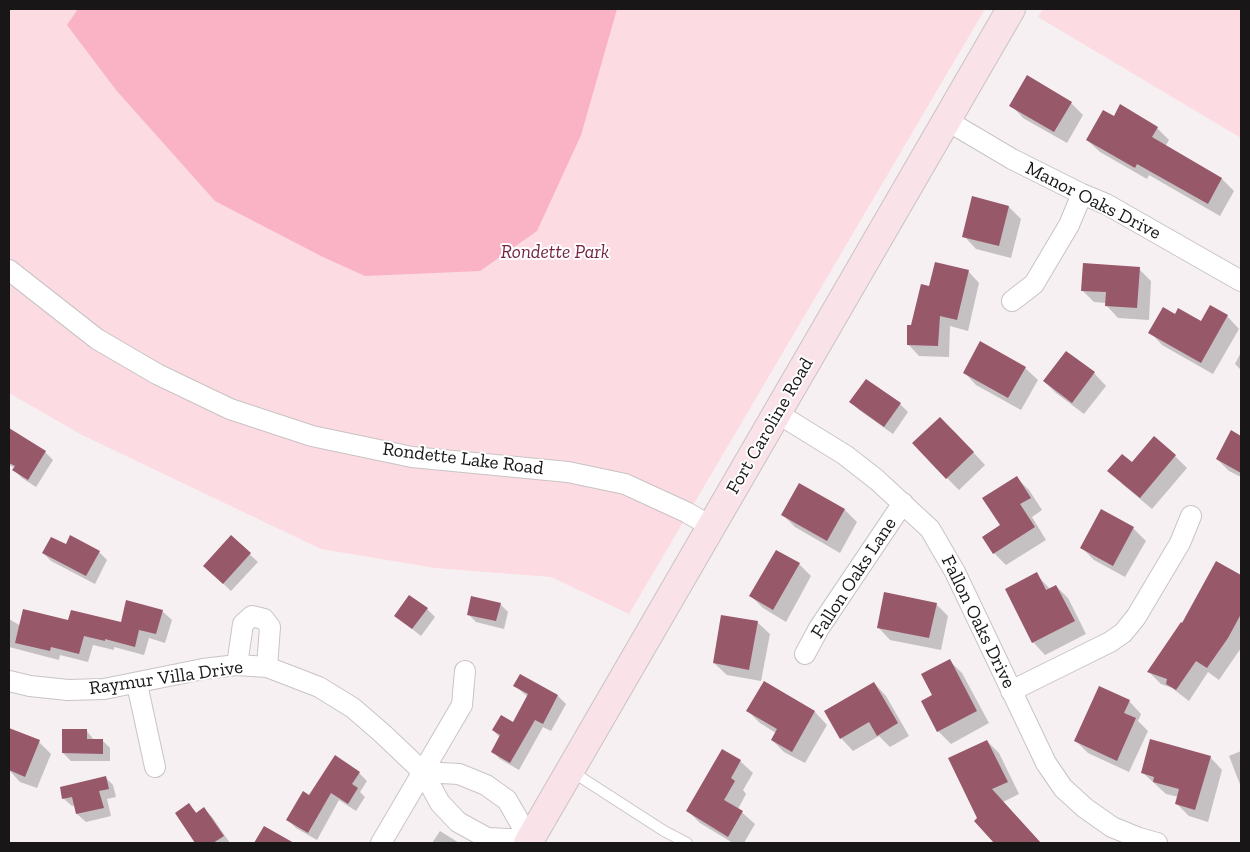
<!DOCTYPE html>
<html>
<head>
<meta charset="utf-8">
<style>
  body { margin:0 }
  #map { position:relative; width:1250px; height:852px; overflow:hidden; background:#f7f0f2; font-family:"Zilla Slab",serif }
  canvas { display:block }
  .frame { position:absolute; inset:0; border:10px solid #181617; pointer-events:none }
</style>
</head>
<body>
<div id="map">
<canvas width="1250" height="852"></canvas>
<div class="frame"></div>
</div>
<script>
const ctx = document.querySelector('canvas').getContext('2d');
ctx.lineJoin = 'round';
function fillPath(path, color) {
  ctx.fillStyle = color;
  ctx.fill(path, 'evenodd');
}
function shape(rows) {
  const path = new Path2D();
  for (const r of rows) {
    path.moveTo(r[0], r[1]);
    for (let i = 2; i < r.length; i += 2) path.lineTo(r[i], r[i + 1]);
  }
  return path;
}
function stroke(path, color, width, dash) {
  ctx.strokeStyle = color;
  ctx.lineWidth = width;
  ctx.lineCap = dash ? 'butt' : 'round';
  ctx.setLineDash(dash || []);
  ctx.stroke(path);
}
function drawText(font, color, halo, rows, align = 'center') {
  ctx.font = font + ' "Zilla Slab",serif';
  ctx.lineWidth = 4;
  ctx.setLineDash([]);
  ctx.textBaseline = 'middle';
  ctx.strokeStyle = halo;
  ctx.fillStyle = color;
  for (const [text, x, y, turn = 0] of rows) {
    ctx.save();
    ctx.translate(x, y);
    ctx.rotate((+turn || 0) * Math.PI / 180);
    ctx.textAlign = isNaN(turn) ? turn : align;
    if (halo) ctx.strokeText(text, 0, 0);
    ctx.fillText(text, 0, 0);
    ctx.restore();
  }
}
fillPath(shape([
  [9,9,985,9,629,614,551,577,435,568,321,549,82,435,9,393],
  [1043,9,1241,9,1241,138,1038,17]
]), '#fcdbe2');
fillPath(shape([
  [78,9,617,9,581,135,537,231,480,271,365,276,323,257,215,201,116,90,67,25]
]), '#fab2c5');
fillPath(shape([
  [1071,103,1083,115,1067,143,1023,118,1011,105],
  [1114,118,1157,128,1169,140,1165,147,1222,179,1234,191,1220,216,1149,175,1147,179,1100,152,1087,140],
  [1009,207,1021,219,1011,258,976,249,964,236],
  [1139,269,1151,281,1149,320,1118,318,1106,305,1106,303,1094,302,1082,290],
  [968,271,979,283,968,331,950,326,949,357,919,356,908,344,912,326,930,288],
  [1175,316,1201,322,1227,316,1239,329,1213,374,1162,345,1150,332],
  [1241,352,1241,370,1235,364],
  [1025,368,1038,380,1021,410,976,385,964,372],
  [1094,373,1106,386,1084,414,1056,393,1044,381],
  [851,402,900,404,908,412,893,434,859,410],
  [953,430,985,465,959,490,947,478],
  [12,432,45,452,53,460,36,487,22,478,14,470,15,468,9,465,9,437],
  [1232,432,1241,437,1241,477,1229,471,1217,459],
  [1175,456,1187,468,1152,509,1121,483,1132,464],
  [1017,478,1029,490,1042,510,1032,517,1046,540,1006,565,994,553],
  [800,485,845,510,857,522,840,553,795,527,783,515],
  [1102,511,1133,528,1146,541,1125,577,1094,560,1081,547],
  [231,537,258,562,231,591,213,574],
  [66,546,99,552,107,560,95,584,51,561,43,553],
  [1216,563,1241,576,1241,648,1219,680,1208,672,1189,701,1172,688,1161,684,1149,672,1183,624],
  [799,564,811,576,786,622,763,608,751,596],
  [1036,574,1050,589,1056,586,1068,598,1086,634,1045,655,1033,642,1006,589],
  [500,604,508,612,504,629,476,622,468,614],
  [936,604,948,616,941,650,890,640,878,627],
  [427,609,435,617,421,636,396,616],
  [162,611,172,620,165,643,149,638,144,655,114,647,114,650,93,645,88,662,60,655,59,660,9,647,9,619,21,626,69,622,121,624],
  [757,622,770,634,761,681,727,675,714,663],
  [950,661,962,673,989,723,951,744,938,731,923,701,934,695],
  [520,676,558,696,566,704,551,731,543,727,519,770,500,759,492,751,500,738,493,730,513,723,528,697,515,686],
  [764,683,815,712,827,725,805,763,784,752,772,740,776,733,760,723,748,711],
  [874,683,886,696,909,736,890,747,879,736,853,751,841,738],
  [1129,701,1141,714,1138,721,1148,731,1129,772,1088,753,1076,741],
  [9,729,39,742,51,754,37,788,20,782,9,770],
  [86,730,94,740,102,740,110,748,110,761,71,761,63,753],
  [987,741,999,753,1019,794,1003,802,1041,843,996,843,975,821,978,818],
  [722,751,740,761,753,773,743,790,746,794,738,809,755,824,744,843,733,843,700,823,688,811],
  [1241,751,1241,787,1229,756],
  [1210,757,1222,770,1208,822,1189,816,1177,804,1179,797,1166,794,1142,772],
  [359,773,367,781,360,792,365,797,356,811,339,800,317,840,296,828,288,820,310,797],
  [105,777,113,785,116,797,107,799,111,816,86,822,77,814,76,805,72,806,63,798],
  [189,805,197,813,204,809,212,817,230,843,197,843,176,813],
  [440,831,456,841,459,843,432,843]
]), '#0003');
fillPath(shape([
  [1027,75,1072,102,1054,132,1009,106],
  [1120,104,1158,127,1152,137,1222,178,1208,204,1137,164,1135,168,1086,140,1103,110,1114,116],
  [972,196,1009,206,999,246,962,237],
  [935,262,969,270,957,320,940,316,938,346,907,345,907,325,911,325,921,284,929,286],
  [1083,263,1140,267,1137,308,1105,306,1106,292,1081,291],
  [1210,305,1228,315,1201,363,1148,333,1163,307,1175,314,1178,308,1201,321],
  [980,341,1026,367,1008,398,963,373],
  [1066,351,1095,372,1072,403,1043,381],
  [866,379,901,403,884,427,849,402],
  [940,417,974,452,946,479,912,443],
  [9,428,46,451,28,480,12,470,15,466,9,463],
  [1231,430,1241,436,1241,473,1216,459],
  [1154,436,1176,455,1140,498,1107,471,1122,454,1132,462],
  [1017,476,1031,498,1020,504,1035,527,993,554,982,537,1000,525,982,498],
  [799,483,845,509,827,541,781,515],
  [1101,509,1134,527,1113,566,1080,548],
  [70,535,100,551,86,576,42,553,51,537,66,544],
  [231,535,251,553,223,584,203,566],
  [776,550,800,563,773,610,749,596],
  [1216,561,1241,575,1241,614,1228,638,1207,668,1196,661,1176,690,1166,684,1167,679,1147,672,1181,622,1182,623],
  [1037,572,1046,590,1056,585,1075,621,1032,643,1005,589],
  [884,592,937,603,929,638,877,628],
  [409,595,428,608,412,629,394,616],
  [471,596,501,603,496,621,467,615],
  [126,600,163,610,156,634,139,630,135,647,105,639,105,641,84,636,79,654,51,647,50,651,15,643,23,609,68,620,71,610,121,622],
  [721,615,758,621,749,670,713,663],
  [950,659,977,711,937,732,921,701,932,695,921,674],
  [520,674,558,695,543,724,535,720,510,763,491,752,500,735,492,730,501,715,513,722,528,694,513,686],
  [764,681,815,711,792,752,771,740,777,729,746,711],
  [874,682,898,723,877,736,869,722,840,739,824,711],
  [1099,686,1130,700,1124,713,1136,718,1117,761,1074,741],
  [9,728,40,740,25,777,9,770],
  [62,729,87,729,87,739,103,739,103,754,62,753],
  [1150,739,1211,756,1195,810,1175,804,1179,789,1153,782,1154,777,1141,773],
  [987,740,1008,782,992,789,1041,843,994,843,974,821,977,818,948,758],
  [722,749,741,760,731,778,735,781,724,800,743,811,728,837,686,811],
  [335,755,360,772,352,784,358,788,348,804,331,793,308,833,286,820,303,791,309,795],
  [106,776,109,789,99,791,104,808,76,814,72,797,62,799,60,787],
  [189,803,196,813,204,807,224,836,213,843,195,843,175,813],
  [264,826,294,843,254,843]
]), '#97586a');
const lane = shape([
  [571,771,664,831,687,843]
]);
const street = shape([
  [946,120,1012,159,1082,194,1106,204,1241,281],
  [9,270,97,339,157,374,230,409,312,436,412,457,568,472,625,484,686,512,712,527],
  [1012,301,1034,284,1069,225,1082,194],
  [777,413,845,455,877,480,930,529,955,572,1046,763,1063,788,1085,808,1112,827,1139,838,1157,843],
  [805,654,819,628,903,503],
  [237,665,243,624,252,616,264,619,270,627,267,667],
  [9,681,30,686,68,690,104,689,203,669,237,665,267,667,319,687,353,708,383,734,423,772,440,803,458,822,487,838,530,840],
  [137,684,155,767],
  [1011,691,1110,642,1123,633,1136,617,1180,543,1191,516],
  [423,772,459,774,486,785,507,800,530,840],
  [381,843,462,705,465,671]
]);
const secondary = shape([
  [528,843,1011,9]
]);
stroke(lane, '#c9c3c4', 12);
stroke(street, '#c9c3c4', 22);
stroke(secondary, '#c9c3c4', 30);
stroke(lane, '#fff', 10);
stroke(street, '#fff', 20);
stroke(secondary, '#f9e2e8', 28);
drawText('19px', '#181617', '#fff', [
  ["Manor Oaks Drive",1093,201,27],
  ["Fort Caroline Road",770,426,-60],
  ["Rondette Lake Road",463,459,7],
  ["Fallon Oaks Lane",854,578,-57],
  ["Fallon Oaks Drive",978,622,64],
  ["Raymur Villa Drive",166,678,-8]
]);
drawText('italic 19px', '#752441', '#fff', [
  ["Rondette Park",555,253]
]);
</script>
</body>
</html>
